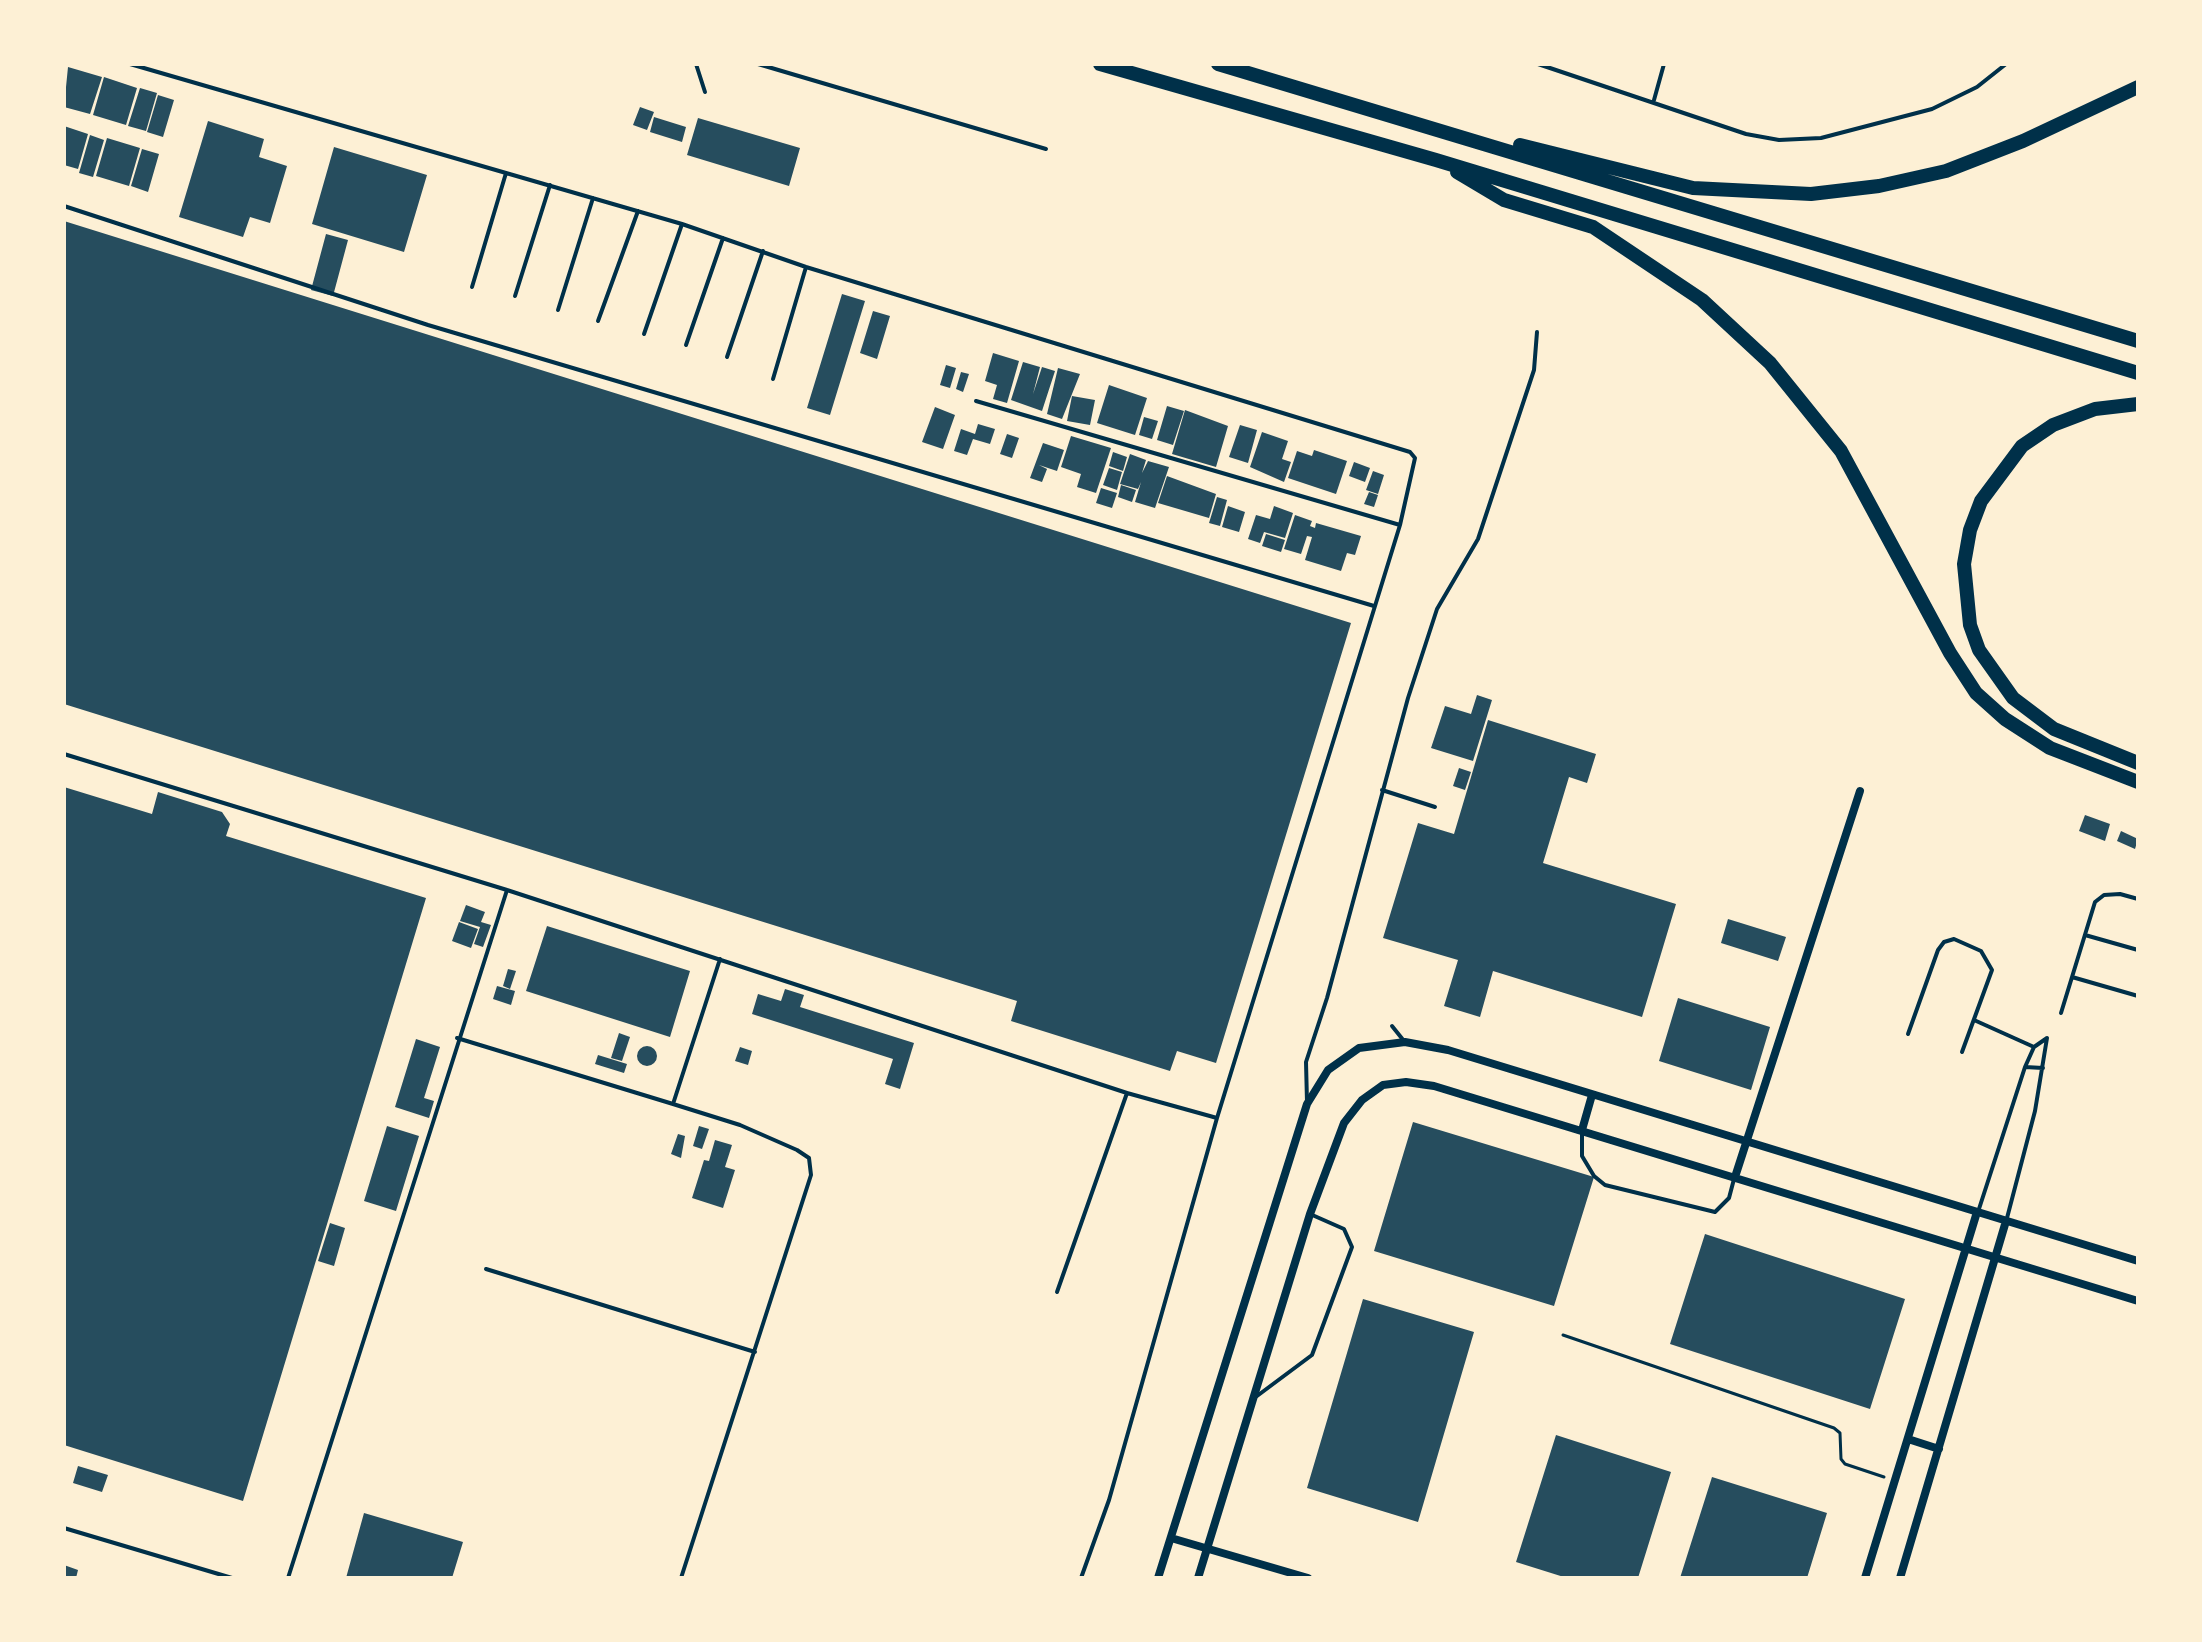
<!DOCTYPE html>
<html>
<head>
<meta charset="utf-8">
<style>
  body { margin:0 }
  #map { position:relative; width:2202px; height:1642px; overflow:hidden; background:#fdf0d5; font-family:"Titillium Web",sans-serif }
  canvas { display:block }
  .frame { position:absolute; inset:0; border:66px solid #fdf0d5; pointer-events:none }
</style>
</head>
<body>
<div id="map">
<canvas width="2202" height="1642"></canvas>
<div class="frame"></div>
</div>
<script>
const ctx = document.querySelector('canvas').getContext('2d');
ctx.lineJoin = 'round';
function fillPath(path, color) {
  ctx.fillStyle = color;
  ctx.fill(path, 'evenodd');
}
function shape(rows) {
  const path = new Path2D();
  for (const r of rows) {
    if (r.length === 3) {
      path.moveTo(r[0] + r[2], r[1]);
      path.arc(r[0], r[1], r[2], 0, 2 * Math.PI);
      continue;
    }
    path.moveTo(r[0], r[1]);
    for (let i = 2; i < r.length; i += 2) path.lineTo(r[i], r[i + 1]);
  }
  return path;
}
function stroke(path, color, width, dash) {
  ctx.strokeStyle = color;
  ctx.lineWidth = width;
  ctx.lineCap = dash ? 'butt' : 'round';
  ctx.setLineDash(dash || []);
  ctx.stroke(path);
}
fillPath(shape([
  [68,67,102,77,90,114,64,107],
  [104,77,137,88,126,125,93,115],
  [140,88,157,93,146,131,128,126],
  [158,95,174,100,163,137,147,132],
  [640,107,654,112,647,130,633,125],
  [654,117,686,127,682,142,650,132],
  [698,118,800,148,789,186,687,155],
  [208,121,264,139,259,157,287,166,270,223,250,217,243,237,179,217],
  [64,126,88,134,78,169,64,165],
  [90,135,104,140,93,177,79,173],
  [107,138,140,148,129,186,96,176],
  [334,147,427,175,404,252,312,224],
  [142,149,159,154,148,192,131,186],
  [64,221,1351,623,1216,1063,1177,1051,1170,1071,1011,1021,1017,1001,64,704],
  [326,234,348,240,333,296,311,290],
  [842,294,865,301,830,415,807,408],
  [873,311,890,316,877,359,860,353],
  [993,353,1019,361,1007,403,993,399,997,385,985,381],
  [1023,362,1040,367,1033,394,1042,367,1055,371,1042,411,1011,400],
  [946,365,956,368,950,388,940,385],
  [1058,368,1080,374,1062,419,1047,414],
  [961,372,969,374,963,392,956,389],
  [1109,385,1147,398,1135,435,1097,423],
  [1072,396,1095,400,1090,425,1067,421],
  [1167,406,1184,411,1173,445,1157,440],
  [935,407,955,415,943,449,922,442],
  [1185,410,1228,426,1216,467,1172,454],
  [1144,417,1158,421,1152,439,1139,435],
  [978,424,995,429,990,444,973,439,967,455,954,451,961,429,975,434],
  [1240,425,1257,430,1248,463,1229,457],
  [1262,432,1288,441,1282,459,1291,462,1284,482,1250,467],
  [1007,434,1019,438,1012,458,1000,454],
  [1071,436,1111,448,1096,493,1077,487,1081,474,1061,467],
  [1043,443,1064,450,1057,471,1039,465,1047,469,1042,482,1030,478],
  [1314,450,1347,461,1336,494,1288,478,1297,451,1312,456],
  [1113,452,1127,457,1123,471,1109,466],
  [1130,454,1146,460,1142,473,1148,461,1169,467,1155,508,1135,502,1141,482,1138,489,1120,484],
  [1354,462,1370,468,1365,482,1349,476],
  [1109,468,1122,472,1117,490,1103,485],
  [1373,471,1384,475,1378,494,1366,490],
  [1167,476,1216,494,1209,518,1158,503],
  [1121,485,1136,490,1132,502,1118,497],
  [1101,488,1117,493,1112,508,1096,503],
  [1369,492,1378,495,1374,507,1364,504],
  [1217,497,1227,500,1220,526,1209,523],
  [1228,506,1245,512,1239,532,1222,527],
  [1274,506,1293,513,1285,538,1264,532,1260,543,1248,539,1256,515,1270,519],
  [1295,515,1312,521,1310,526,1315,528,1316,523,1361,536,1355,555,1347,553,1341,571,1305,560,1312,537,1307,536,1301,554,1284,549],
  [1266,534,1285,540,1281,552,1262,546],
  [1477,695,1492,700,1473,761,1431,748,1445,706,1471,714],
  [1488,720,1596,754,1587,783,1569,777,1543,863,1676,904,1642,1017,1493,971,1480,1017,1444,1006,1458,960,1383,938,1418,823,1454,834],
  [1459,768,1471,772,1465,790,1453,786],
  [64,787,152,814,158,792,222,812,230,824,226,836,426,898,243,1501,64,1445],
  [2085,815,2110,824,2105,841,2079,831],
  [2121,831,2138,839,2135,849,2117,841],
  [466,905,485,912,481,922,491,925,483,947,474,944,480,927,460,921],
  [1728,919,1786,937,1778,961,1721,943],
  [459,922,478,929,471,948,452,941],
  [547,926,690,971,670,1037,526,991],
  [508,969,516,971,510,989,503,986],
  [497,986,515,991,511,1005,493,999],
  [785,989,804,995,800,1007,914,1043,900,1089,885,1084,893,1059,752,1014,758,994,781,1001],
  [1678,998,1770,1027,1751,1090,1659,1061],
  [619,1033,630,1037,622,1061,611,1058],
  [416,1039,440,1047,424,1098,434,1101,429,1118,395,1107],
  [647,1056,10],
  [740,1047,752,1051,748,1065,735,1061],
  [598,1055,627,1064,624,1073,595,1064],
  [1413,1122,1594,1177,1554,1306,1374,1251],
  [387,1126,419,1136,396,1211,364,1201],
  [699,1126,709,1129,702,1149,693,1146],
  [678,1134,685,1136,681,1158,671,1154],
  [715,1140,732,1145,725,1167,735,1170,723,1208,692,1198,704,1160,709,1161],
  [330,1223,345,1228,334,1266,318,1261],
  [1705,1234,1905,1299,1870,1409,1670,1344],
  [1363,1299,1474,1332,1418,1522,1307,1488],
  [1556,1435,1671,1472,1638,1578,1567,1578,1516,1562],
  [78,1466,108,1475,102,1492,73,1483],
  [1712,1477,1827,1513,1807,1578,1680,1578],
  [364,1513,463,1542,452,1578,346,1578],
  [64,1565,78,1570,76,1578,64,1578]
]), '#264d5e');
stroke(shape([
  [1563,1335,1834,1428,1840,1433,1841,1459,1845,1464,1884,1477]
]), '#003049', 3);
stroke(shape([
  [130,64,682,224,806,267,1410,452,1415,458,1400,525,1217,1118,1109,1500,1081,1578],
  [696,64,705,92],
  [758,64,1046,149],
  [1538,64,1746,134,1779,140,1821,138,1932,109,1977,87,2006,64],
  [1654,100,1664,64],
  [64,206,428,325,1374,606],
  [472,287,506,173],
  [515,296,550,185],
  [558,310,593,198],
  [598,321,638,211],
  [644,334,682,224],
  [686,345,723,238],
  [727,357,763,251],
  [773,379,806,267],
  [976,401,1400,525],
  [64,754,507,890,1127,1093,1217,1118],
  [1382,790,1435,807],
  [2085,935,2138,950],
  [2072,977,2138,996],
  [2061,1013,2095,902,2104,895,2120,894,2138,899],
  [1974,1020,2034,1047],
  [1392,1026,1404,1041],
  [1908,1034,1938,950,1944,942,1954,939,1981,951,1992,970,1962,1052],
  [457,1038,673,1104,720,959],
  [2025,1067,2043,1068],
  [1307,1102,1306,1062,1327,998,1408,698,1437,609,1478,539,1534,370,1537,332],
  [673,1104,740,1125,797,1150,809,1158,811,1175,681,1578],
  [1582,1132,1582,1156,1594,1176,1605,1185,1715,1212,1729,1198,1734,1179],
  [1978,1212,2025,1067,2034,1047,2047,1038,2035,1111,2007,1218],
  [486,1269,755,1352],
  [1057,1292,1127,1093],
  [1257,1396,1312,1355,1352,1247,1344,1229,1310,1214],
  [64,1528,232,1578],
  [288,1578,507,890]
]), '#003049', 4);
stroke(shape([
  [1582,1130,1592,1095],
  [1735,1177,1860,791],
  [1908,1439,1939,1449],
  [1171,1538,1308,1578],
  [1158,1578,1307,1104,1328,1070,1359,1048,1405,1042,1448,1050,2138,1261],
  [1198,1578,1310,1214,1344,1123,1362,1100,1383,1085,1406,1082,1434,1086,2138,1301],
  [1865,1578,1977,1212],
  [1900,1578,2006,1221]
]), '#003049', 8);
stroke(shape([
  [1100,64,1436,160,2138,373],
  [1218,64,2138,341],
  [1520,145,1693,188,1811,194,1879,186,1946,171,2023,141,2138,87],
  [1457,172,1504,200,1593,227,1702,300,1770,363,1841,451,1950,653,1976,693,2005,719,2050,748,2138,782],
  [2138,404,2095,409,2053,425,2022,446,1981,501,1970,530,1964,564,1970,625,1979,650,2013,698,2054,729,2138,763]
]), '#003049', 14);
</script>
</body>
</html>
